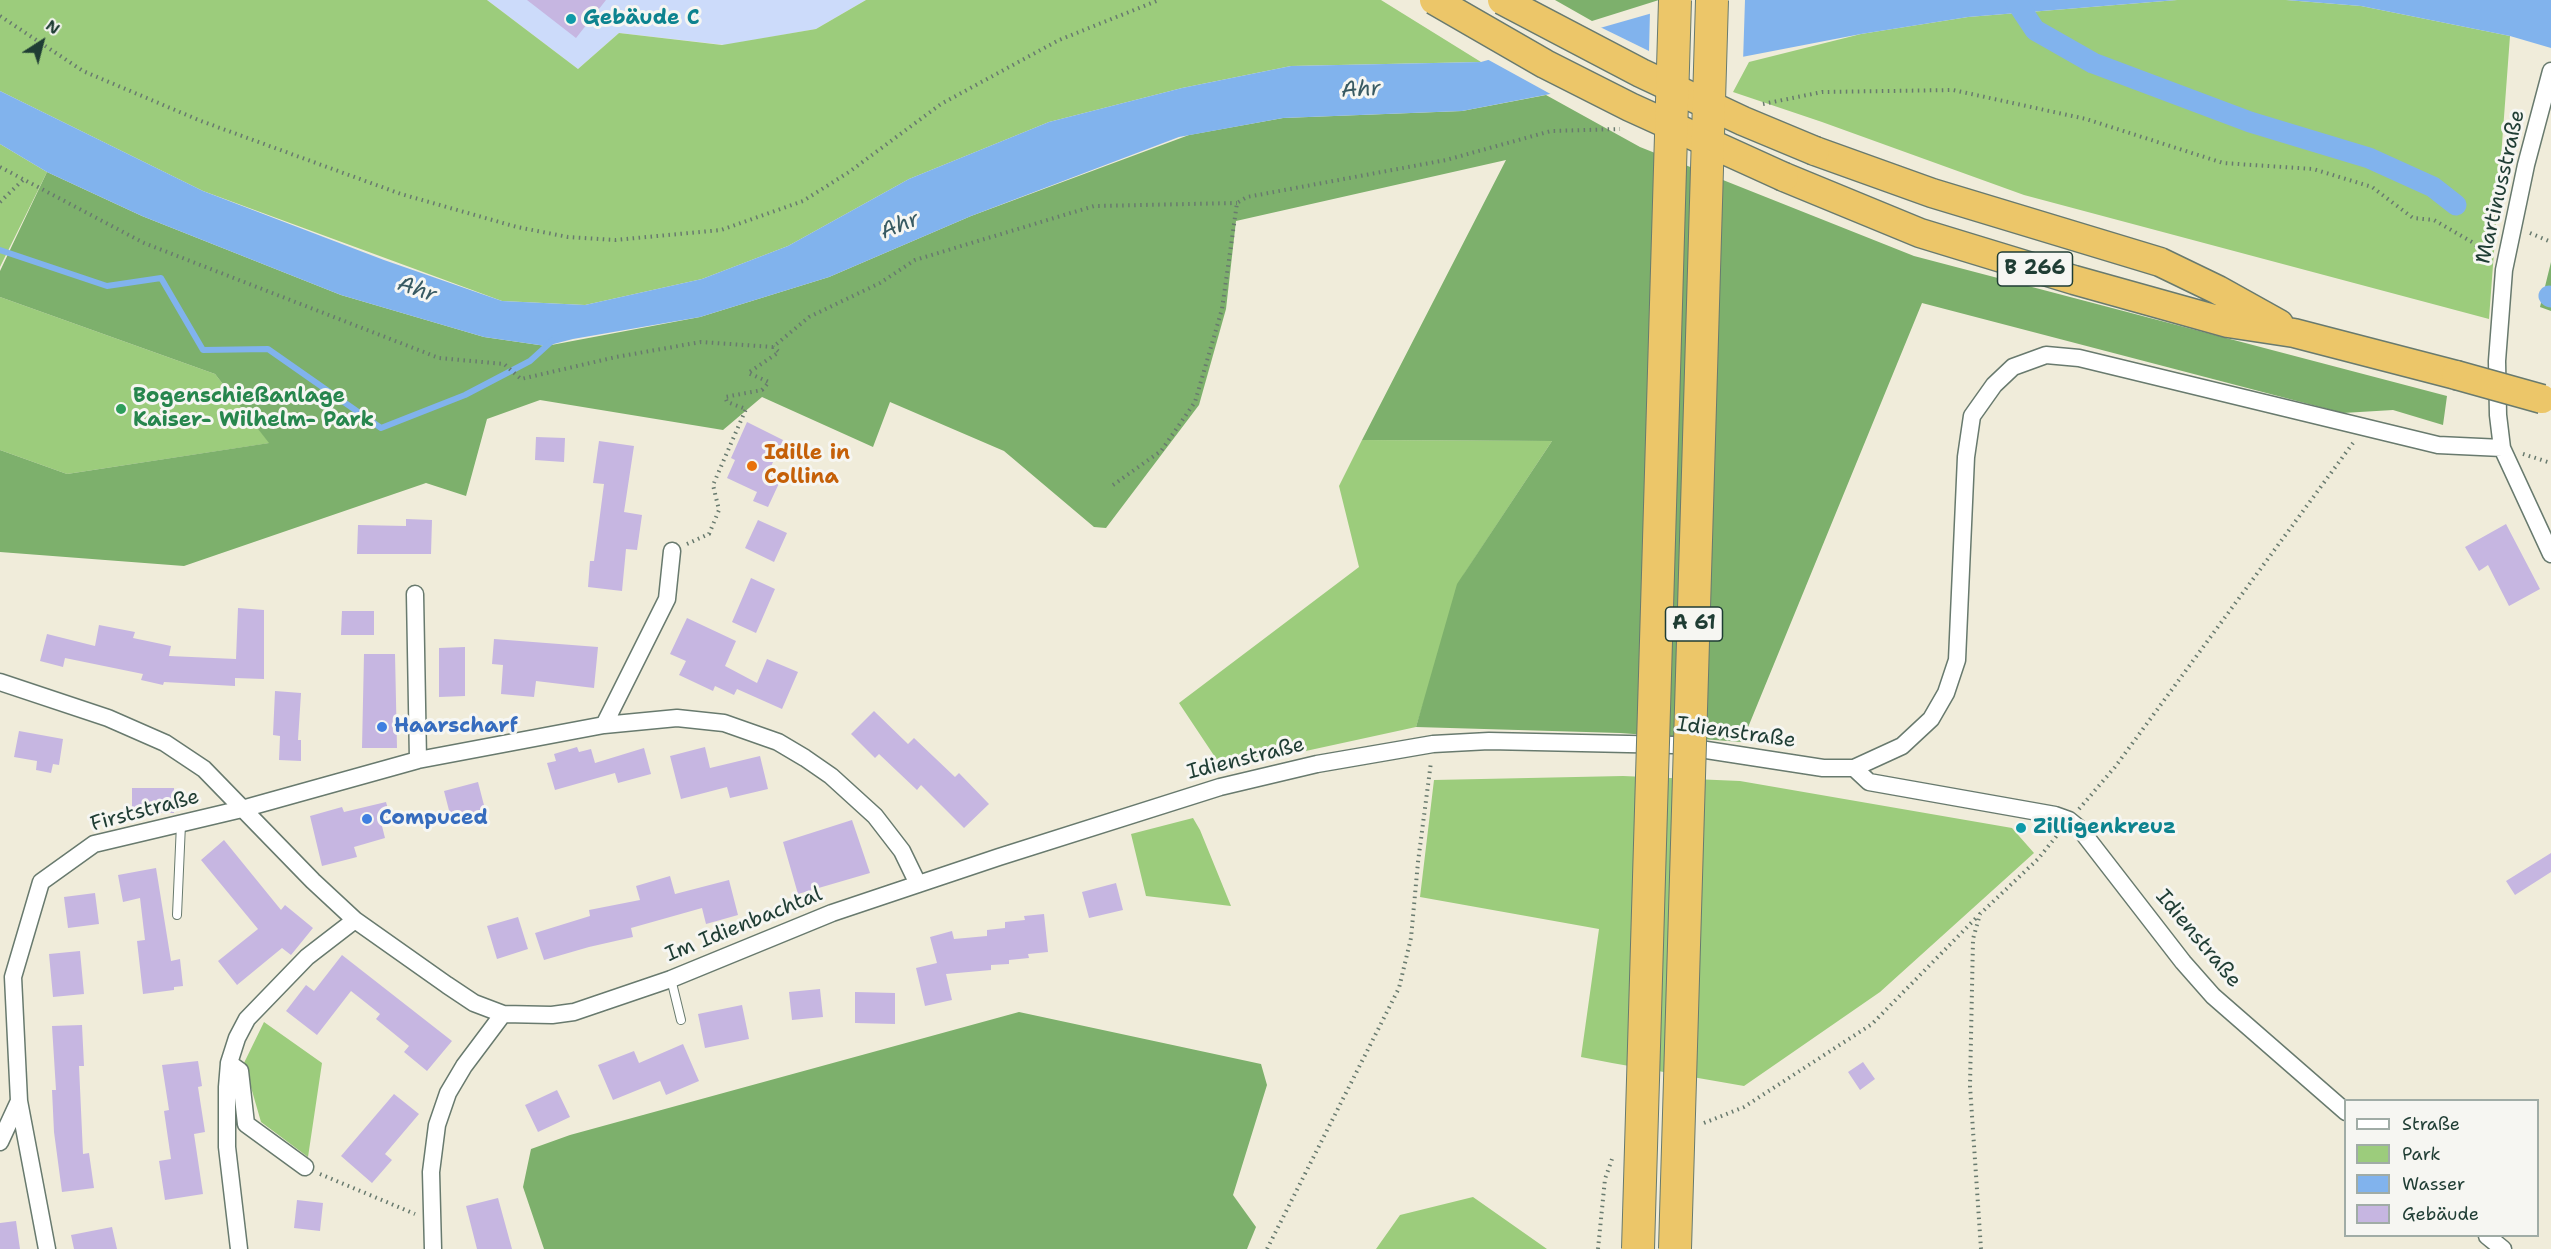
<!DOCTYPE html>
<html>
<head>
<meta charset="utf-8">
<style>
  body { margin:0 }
  #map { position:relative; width:2551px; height:1249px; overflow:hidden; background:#f0ecda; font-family:"Shantell Sans",sans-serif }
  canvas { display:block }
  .legend { position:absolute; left:2344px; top:1099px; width:195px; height:138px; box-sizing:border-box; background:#f6f6f2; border:2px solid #a0aca6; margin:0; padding:8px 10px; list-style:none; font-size:18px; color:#1f3d34 }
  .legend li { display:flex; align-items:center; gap:12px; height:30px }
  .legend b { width:30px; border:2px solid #a0aca6 }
  .north { position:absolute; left:12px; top:12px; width:60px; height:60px; -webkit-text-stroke:4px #f6f6f2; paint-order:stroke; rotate:36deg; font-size:16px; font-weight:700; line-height:24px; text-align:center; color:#1f3d34 }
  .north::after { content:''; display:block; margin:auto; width:21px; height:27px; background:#1f3d34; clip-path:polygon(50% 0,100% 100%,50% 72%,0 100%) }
</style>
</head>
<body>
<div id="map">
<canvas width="2551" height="1249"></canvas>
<ul class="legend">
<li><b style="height:8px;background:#fff"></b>Straße</li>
<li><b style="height:16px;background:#9ccc7c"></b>Park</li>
<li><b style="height:16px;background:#81b3ed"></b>Wasser</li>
<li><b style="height:16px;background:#c6b6e1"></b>Gebäude</li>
</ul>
<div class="north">N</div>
</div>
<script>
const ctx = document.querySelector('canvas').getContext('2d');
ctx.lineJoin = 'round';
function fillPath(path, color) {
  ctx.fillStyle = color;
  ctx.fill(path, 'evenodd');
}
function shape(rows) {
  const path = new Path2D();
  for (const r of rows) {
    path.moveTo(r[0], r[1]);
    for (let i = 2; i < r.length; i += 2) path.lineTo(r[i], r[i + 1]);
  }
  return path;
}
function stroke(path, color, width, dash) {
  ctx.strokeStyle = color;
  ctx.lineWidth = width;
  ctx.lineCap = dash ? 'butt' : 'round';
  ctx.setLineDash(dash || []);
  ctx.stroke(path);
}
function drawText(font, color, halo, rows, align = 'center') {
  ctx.font = font + ' "Shantell Sans",sans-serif';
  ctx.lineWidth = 6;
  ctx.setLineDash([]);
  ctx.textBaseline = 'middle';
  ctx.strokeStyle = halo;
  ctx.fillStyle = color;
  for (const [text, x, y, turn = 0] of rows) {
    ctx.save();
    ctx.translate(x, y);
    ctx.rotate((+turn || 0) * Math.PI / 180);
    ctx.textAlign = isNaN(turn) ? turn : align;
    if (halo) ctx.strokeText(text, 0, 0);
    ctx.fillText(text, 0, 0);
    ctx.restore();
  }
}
fillPath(shape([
  [487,0,866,0,816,29,725,45,619,33,578,69]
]), '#ccdbfa');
fillPath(shape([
  [0,0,487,0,578,69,619,33,722,45,816,29,866,0,1381,0,1481,62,1291,66,1182,88,1049,122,909,179,788,246,702,279,585,305,502,301,203,191,0,91],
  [2177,0,2286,0,2361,6,2510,36,2489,319,2024,195,1822,122,1733,92,1749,62,1861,34,1968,17],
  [0,144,47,172,0,267],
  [0,297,215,374,270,443,67,474,0,450],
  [1362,440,1552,441,1464,574,1416,727,1223,769,1179,703,1359,567,1339,486],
  [1623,776,1740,781,2012,828,2034,853,1880,992,1744,1086,1612,1063,1581,1057,1599,929,1420,897,1434,780],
  [1193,818,1200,830,1231,906,1146,896,1131,834],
  [264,1022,322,1063,308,1157,261,1122,244,1063],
  [1473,1197,1547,1249,1376,1249,1400,1215]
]), '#9ccc7c');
fillPath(shape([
  [1555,0,1659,0,1592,21],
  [1546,95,1640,147,1914,256,2447,396,2443,425,2393,410,2343,413,1922,303,1742,742,1620,733,1416,727,1457,584,1552,441,1362,440,1506,160,1236,221,1226,309,1199,405,1106,528,1094,527,1004,451,890,402,873,447,762,397,723,430,540,400,487,419,466,496,426,483,184,566,0,552,0,450,67,474,269,443,215,374,0,297,0,271,47,172,142,216,341,295,484,337,546,346,700,317,829,277,971,216,1189,135,1283,118,1462,111],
  [2551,262,2551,311,2540,307],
  [1019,1012,1261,1064,1267,1085,1233,1195,1256,1227,1247,1249,544,1249,523,1187,531,1149,570,1135]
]), '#7db06c');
fillPath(shape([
  [1698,0,2177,0,1968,17,1861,34,1462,111,1283,118,1179,137,971,216,829,277,700,317,573,339,546,346,484,337,341,295,142,216,47,172,0,144,0,91,203,191,384,260,502,301,585,305,702,279,788,246,909,179,1049,122,1182,88,1291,66,1481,62],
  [2286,0,2551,0,2551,48,2510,36,2361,6]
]), '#81b3ed');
fillPath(shape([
  [1687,0,1745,0,1743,62,1556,97,1485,58,1598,26,1649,51,1650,11]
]), '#f0ecda');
stroke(shape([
  [0,250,107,286,161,278,203,350,268,349,381,428,465,395,530,361,552,341]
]), '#81b3ed', 6);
stroke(shape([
  [2015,0,2035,30,2093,63,2250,122,2369,158,2433,187,2456,205],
  [2549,296,2551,297]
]), '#81b3ed', 21);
fillPath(shape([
  [527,0,606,0,576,38],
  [747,422,783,440,768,473,781,479,768,507,753,501,757,492,727,478,735,460,731,458],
  [536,437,565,438,564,462,535,460],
  [599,441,634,446,624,512,642,515,637,550,626,549,622,591,588,587,590,561,594,561,604,484,593,483],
  [406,519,432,520,431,554,357,554,358,525,406,526],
  [758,520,787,533,774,562,745,548],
  [2506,524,2540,589,2509,606,2488,565,2479,571,2465,547],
  [751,578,775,589,756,633,732,622],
  [238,608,264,610,264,679,235,678,235,686,164,682,163,685,141,680,143,674,65,658,63,667,40,661,47,634,95,646,99,625,135,632,133,638,171,646,169,656,236,659],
  [342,611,374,611,374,635,341,635],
  [687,618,736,641,725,666,757,683,767,659,798,672,782,709,737,689,734,695,715,686,713,691,679,675,686,661,670,654],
  [494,639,598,647,594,688,536,681,534,697,501,694,503,665,492,664],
  [465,647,465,696,439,697,439,648],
  [364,654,395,654,397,748,362,748],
  [275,691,301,693,298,740,301,740,301,761,279,760,280,736,273,735],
  [874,711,908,744,914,738,955,777,959,773,989,804,964,828,921,785,917,790,879,754,875,758,851,734],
  [19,731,63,739,59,765,53,764,51,773,36,770,37,761,14,757],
  [577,747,579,752,591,749,595,763,644,748,651,774,618,783,615,773,555,790,547,763,556,761,554,754],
  [705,747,710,768,760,756,768,789,730,798,727,787,681,799,670,756],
  [478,782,486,813,452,822,444,791],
  [132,788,174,788,174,813,132,813],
  [386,802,392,823,382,826,385,838,354,847,357,857,322,866,310,816,342,807,344,812],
  [852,820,870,873,798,894,783,842],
  [224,840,281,910,285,905,313,928,291,955,282,948,237,985,218,961,258,929,201,860],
  [2551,853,2551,872,2515,895,2506,881],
  [156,868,171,961,180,959,183,986,174,987,174,990,143,994,137,941,145,940,140,898,123,902,118,875],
  [670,876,675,894,729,880,738,915,706,924,702,908,631,928,633,937,589,947,544,960,535,933,590,916,589,910,640,900,636,886],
  [1116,883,1123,910,1089,918,1082,892],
  [95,893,99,924,68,928,64,897],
  [1044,914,1048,952,1028,954,1029,958,1009,960,1009,964,991,965,991,970,946,974,952,1000,925,1006,916,968,937,963,930,937,952,931,954,939,987,936,987,930,1005,928,1005,922,1025,920,1024,916],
  [518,917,528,949,497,959,487,926],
  [80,951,84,994,53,997,49,954],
  [342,955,452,1041,427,1071,404,1052,409,1046,376,1019,380,1014,351,991,317,1035,286,1011,306,985,314,991],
  [820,989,823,1017,792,1020,789,992],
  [855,992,895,993,895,1024,855,1023],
  [742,1005,749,1039,705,1048,698,1014],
  [82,1025,84,1066,79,1066,83,1154,89,1153,94,1188,62,1192,54,1132,52,1090,56,1090,52,1026],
  [683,1044,699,1081,666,1095,660,1081,613,1100,598,1065,634,1051,639,1063],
  [198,1061,202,1086,198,1087,205,1132,194,1134,203,1194,165,1200,159,1161,171,1159,164,1111,169,1110,162,1065],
  [1863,1062,1875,1079,1860,1090,1848,1072],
  [557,1090,570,1117,538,1132,525,1105],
  [394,1094,419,1114,385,1154,392,1160,372,1183,341,1156],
  [498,1198,512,1249,477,1249,466,1206],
  [297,1200,323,1203,320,1231,294,1228],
  [16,1221,20,1249,0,1249,0,1223],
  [112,1227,117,1249,74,1249,71,1235]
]), '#c6b6e1');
const service = shape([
  [177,915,181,824],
  [671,979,681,1020]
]);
const minor = shape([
  [2551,71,2526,165,2504,270,2497,361,2498,415,2502,448,2551,554],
  [415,594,418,760],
  [0,682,108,718,165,743,204,769,313,881,355,920,447,985,474,1003,503,1014,552,1015,574,1012,671,979,832,913,999,857,1220,787,1317,764,1433,744,1489,741,1674,745,1823,768,1854,768,1902,746,1931,719,1946,693,1957,660,1966,457,1972,416,1994,385,2013,367,2046,355,2079,358,2438,445,2502,448],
  [604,725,667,599,672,551],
  [1854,768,1869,782,2055,815,2069,820,2080,829,2183,962,2213,996,2346,1112],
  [229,1063,227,1087,227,1147,239,1249],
  [0,1142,19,1101],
  [305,1167,246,1124,240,1071,229,1063,237,1038,247,1019,307,957,355,920],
  [2487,1236,2503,1249],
  [47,1249,19,1101,13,977,41,882,94,844,242,809,418,760,604,725,677,718,724,723,778,742,805,758,831,776,875,816,902,851,918,884],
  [433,1249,431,1172,437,1125,448,1093,464,1066,503,1014]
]);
const trunk = shape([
  [1815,151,1932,193,2160,262,2218,290,2279,324],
  [1784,177,1920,233,2074,280,2228,323,2294,333,2456,375]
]);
stroke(service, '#687a6e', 10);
stroke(minor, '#687a6e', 19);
stroke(trunk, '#687a6e', 31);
stroke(shape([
  [0,16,83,71,201,121,401,194,517,227,568,237,615,240,721,230,803,201,849,172,941,104,1059,40,1159,0],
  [1763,104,1822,92,1953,90,2086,119,2223,163,2313,169,2372,187,2413,218,2434,220,2472,242,2490,258],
  [0,167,144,243,439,358,504,364,521,379,616,357,701,342,773,347,809,317,880,283,915,260,1094,206,1237,203],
  [0,202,24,179],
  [2530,233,2551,242],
  [2523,454,2551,463],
  [1113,485,1161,451,1195,402,1222,309,1237,203,1247,197,1446,160,1551,131,1620,129],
  [687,544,709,534,719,510,713,485,746,409,727,402,725,397,762,390,769,382,748,373,779,352,773,347],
  [2079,809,2115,767,2353,443],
  [1704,1123,1744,1107,1872,1024,1977,917],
  [320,1174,415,1214],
  [1267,1249,1399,988,1411,938,1418,862,1431,762],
  [1598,1249,1605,1179,1612,1159,1616,1158],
  [1981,1249,1970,1086,1973,939,1980,914,2038,859,2059,833]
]), '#687a6e', 4, [1.5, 4.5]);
stroke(service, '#fff', 8);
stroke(minor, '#fff', 16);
stroke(trunk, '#ecc669', 28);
const trunkBridge = shape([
  [1434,0,1545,64,1630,107,1784,177],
  [1502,0,1641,73,1743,121,1815,151],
  [2456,375,2542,399]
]);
const motorwayBridge = shape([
  [1638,1249,1675,0],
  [1675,1249,1712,0]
]);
stroke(trunkBridge, '#687a6e', 31, []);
stroke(motorwayBridge, '#687a6e', 34, []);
stroke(trunkBridge, '#ecc669', 28);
stroke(motorwayBridge, '#ecc669', 32);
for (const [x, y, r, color] of [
  [571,19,6,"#0f9aa8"],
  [121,409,6,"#2e9e5b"],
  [752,466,6,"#e8710a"],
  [382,727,6,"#3f7fe0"],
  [367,819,6,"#3f7fe0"],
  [2021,828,6,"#0f9aa8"]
]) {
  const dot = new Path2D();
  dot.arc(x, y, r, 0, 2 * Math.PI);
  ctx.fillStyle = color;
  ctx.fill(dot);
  stroke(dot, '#f6f6f2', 2);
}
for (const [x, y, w] of [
  [2035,269,75],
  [1694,624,57]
]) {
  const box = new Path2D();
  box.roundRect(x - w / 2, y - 17, w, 34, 4.5);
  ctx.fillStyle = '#f6f6f2';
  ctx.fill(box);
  stroke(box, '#1f3d34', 1.5);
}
drawText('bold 20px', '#1f3d34', null, [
  ["B 266",2035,269],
  ["A 61",1694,624]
]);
drawText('bold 21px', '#0d838f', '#f6f6f2', [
  ["Gebäude C",583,19],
  ["Zilligenkreuz",2033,828]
], 'left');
drawText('21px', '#1f3d34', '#f6f6f2', [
  ["Martinusstraße",2501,187,-77],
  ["Idienstraße",1736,733,8],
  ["Idienstraße",1246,759,-14],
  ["Firststraße",145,811,-15],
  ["Im Idienbachtal",744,925,-22],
  ["Idienstraße",2198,939,50]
]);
drawText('bold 21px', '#27864d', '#f6f6f2', [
  ["Bogenschießanlage",133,397],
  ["Kaiser- Wilhelm- Park",133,421]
], 'left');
drawText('bold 21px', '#c56008', '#f6f6f2', [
  ["Idille in",764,454],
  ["Collina",764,478]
], 'left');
drawText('bold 21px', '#366cbe', '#f6f6f2', [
  ["Haarscharf",394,727],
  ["Compuced",379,819]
], 'left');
drawText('italic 22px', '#385a62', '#f6f6f2', [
  ["Ahr",1361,90,-3],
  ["Ahr",900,226,-22],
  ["Ahr",417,290,19]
]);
</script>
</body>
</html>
